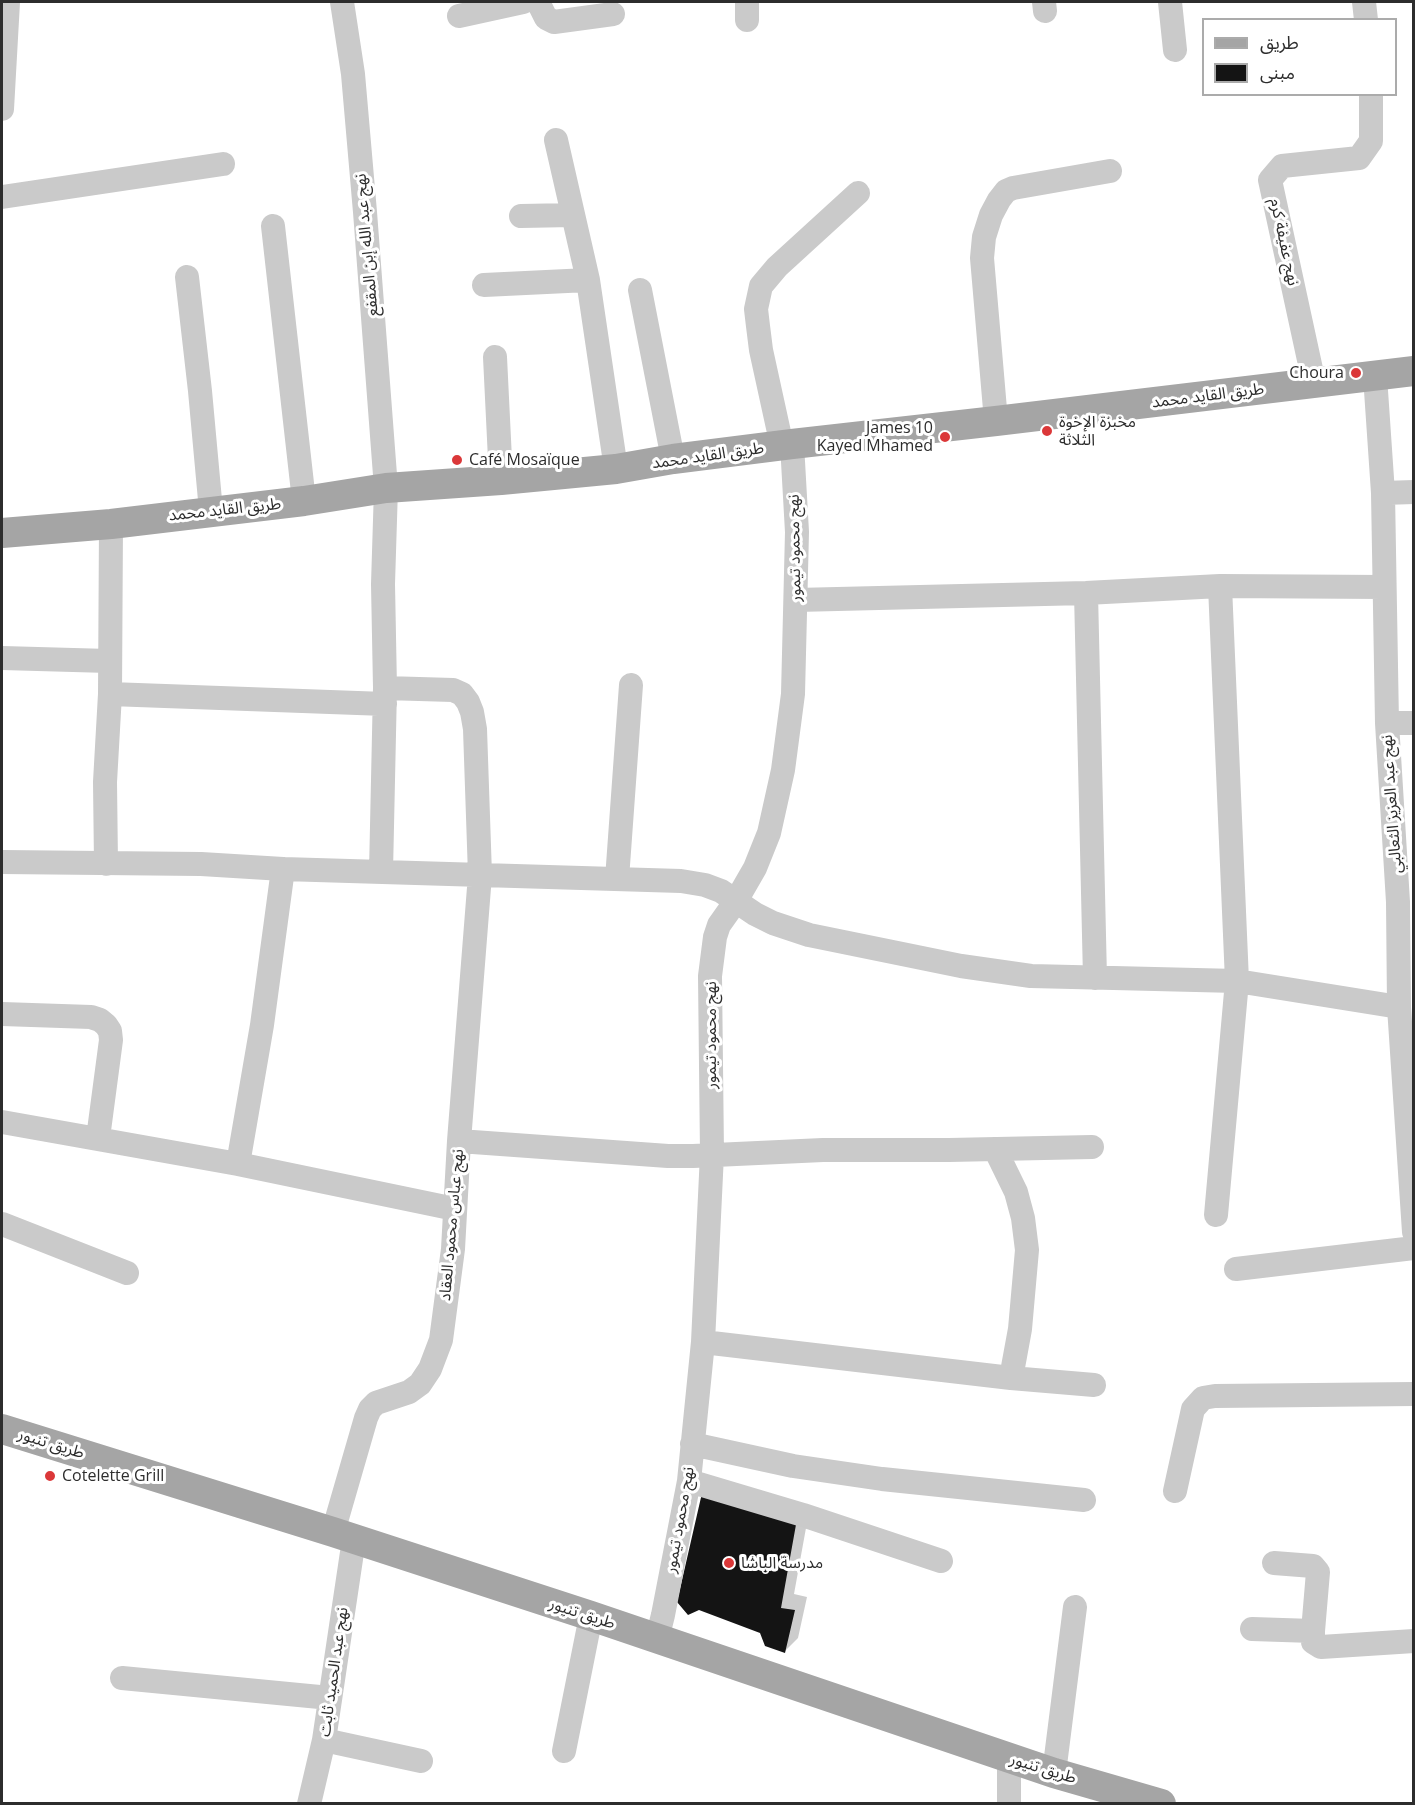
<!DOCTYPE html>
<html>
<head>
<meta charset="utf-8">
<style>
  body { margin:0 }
  #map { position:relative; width:1415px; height:1805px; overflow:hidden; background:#fff; font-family:"Open Sans","Noto Sans Arabic",sans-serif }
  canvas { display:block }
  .frame { position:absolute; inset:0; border:3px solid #2d2d2d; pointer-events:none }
  .legend { position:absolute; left:1202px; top:18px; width:195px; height:78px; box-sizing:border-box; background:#fff; border:2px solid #ababab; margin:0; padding:8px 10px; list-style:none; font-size:18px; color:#2d2d2d }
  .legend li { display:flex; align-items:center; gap:12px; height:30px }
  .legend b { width:30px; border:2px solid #ababab }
</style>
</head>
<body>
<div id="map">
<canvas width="1415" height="1805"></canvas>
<div class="frame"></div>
<ul class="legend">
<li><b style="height:8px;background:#a5a5a5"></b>طريق</li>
<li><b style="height:16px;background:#141414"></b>مبنى</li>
</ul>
</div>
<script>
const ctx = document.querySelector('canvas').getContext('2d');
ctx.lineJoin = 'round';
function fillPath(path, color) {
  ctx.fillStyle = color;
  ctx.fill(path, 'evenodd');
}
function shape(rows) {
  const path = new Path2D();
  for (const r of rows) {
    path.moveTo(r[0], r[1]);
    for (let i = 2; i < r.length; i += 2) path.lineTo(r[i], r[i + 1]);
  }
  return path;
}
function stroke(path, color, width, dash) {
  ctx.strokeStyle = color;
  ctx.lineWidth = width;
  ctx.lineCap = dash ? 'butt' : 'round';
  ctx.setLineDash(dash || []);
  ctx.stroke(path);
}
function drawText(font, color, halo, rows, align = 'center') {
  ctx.font = font + ' "Open Sans","Noto Sans Arabic",sans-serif';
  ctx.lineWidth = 6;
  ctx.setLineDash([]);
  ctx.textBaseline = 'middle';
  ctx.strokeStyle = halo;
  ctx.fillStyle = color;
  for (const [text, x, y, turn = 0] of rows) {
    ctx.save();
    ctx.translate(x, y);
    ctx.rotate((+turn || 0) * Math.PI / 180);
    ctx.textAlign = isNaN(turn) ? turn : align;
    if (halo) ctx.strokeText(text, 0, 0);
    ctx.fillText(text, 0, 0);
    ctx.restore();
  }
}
fillPath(shape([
  [810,1506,794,1594,807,1597,798,1638,785,1651,761,1632,699,1609]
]), '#0003');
fillPath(shape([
  [702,1493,797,1519,781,1608,795,1610,785,1653,765,1646,760,1633,699,1610,688,1615,677,1602]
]), '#141414');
stroke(shape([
  [342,2,353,74,365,212,386,488,383,584,385,688,381,872],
  [538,2,546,18,554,22,613,14],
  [747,2,747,20],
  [1044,2,1045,11],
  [1170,2,1175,50],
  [1364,2,1366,20],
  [459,16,523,2],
  [2,109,8,2],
  [556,140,588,280,616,469],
  [2,197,223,164],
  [521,216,572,215],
  [273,226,304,501],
  [187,277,200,391,211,511],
  [484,285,588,280],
  [640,290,673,459],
  [495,357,501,480],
  [1375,376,1383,493,1387,723,1398,902,1399,1007,1414,1232],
  [1314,383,1270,180,1282,166,1359,158,1371,141,1371,94],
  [996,421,982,258,984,237,991,215,999,200,1006,191,1013,188,1110,171],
  [782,446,761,350,758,326,756,309,761,286,777,267,858,193],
  [1383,493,1414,492],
  [1086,593,1095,978],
  [796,600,1086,593,1220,586,1384,587],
  [2,658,109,661],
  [110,694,385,704],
  [1387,723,1414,723],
  [2,862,201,864,283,869,681,881,705,885,721,891,755,914,773,923,809,935,961,966,1031,976,1237,981,1399,1007],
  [106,864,105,782,110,694,111,524],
  [617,879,631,685],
  [2,1014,91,1017,100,1020,106,1025,110,1031,111,1040,98,1138],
  [2,1122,238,1164,455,1209],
  [459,1141,668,1156,693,1156,823,1150,949,1150,1092,1147],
  [995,1149,1016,1192,1023,1218,1027,1250,1020,1329,1011,1378],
  [238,1164,262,1025,283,869],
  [1216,1215,1237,981,1220,586],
  [2,1224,127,1273],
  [1236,1269,1414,1248],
  [703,1342,1011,1378,1094,1385],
  [692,1444,793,1466,882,1479,1084,1500],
  [689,1481,803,1515,941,1561],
  [1175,1491,1193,1409,1203,1398,1215,1396,1414,1394],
  [333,1532,366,1418,370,1409,376,1403,409,1392,420,1384,430,1369,441,1340,453,1249,459,1141,480,875,475,729,472,712,468,702,462,694,453,690,385,688],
  [1274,1563,1313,1566,1318,1572,1313,1631],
  [1252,1629,1313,1631,1313,1642,1321,1647,1414,1641],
  [657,1639,663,1615,689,1481,703,1342,712,1154,710,976,715,937,719,925,736,901,755,868,769,833,783,770,793,694,797,532,792,444],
  [122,1678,330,1698],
  [324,1740,421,1761],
  [564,1751,591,1616],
  [1009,1758,1009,1804],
  [1054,1773,1075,1607],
  [309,1804,324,1740,354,1539]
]), '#cacaca', 24);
stroke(shape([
  [2,533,111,524,304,501,386,488,501,480,616,469,673,459,792,444,996,421,1414,371],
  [2,1429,333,1532,591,1616,1054,1773,1161,1804]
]), '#a5a5a5', 30);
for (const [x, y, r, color] of [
  [1356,373,6,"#db3839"],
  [1047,431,6,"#db3839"],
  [945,437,6,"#db3839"],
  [457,460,6,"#db3839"],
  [50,1476,6,"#db3839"],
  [729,1563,6,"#db3839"]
]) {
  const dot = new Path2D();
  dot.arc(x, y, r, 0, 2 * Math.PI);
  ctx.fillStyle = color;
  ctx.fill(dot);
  stroke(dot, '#fff', 2);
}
drawText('16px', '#2d2d2d', '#fff', [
  ["نهج عفيفة كرم",1284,242,78],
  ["نهج عبد الله إبن المقفع",367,245,-95],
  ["طريق القايد محمد",1208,396,-7],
  ["طريق القايد محمد",708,456,-8],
  ["طريق القايد محمد",225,510,-6],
  ["نهج محمود تيمور",795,548,-91],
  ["نهج عبد العزيز الثعالبي",1392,804,-94],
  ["نهج محمود تيمور",711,1035,-90],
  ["نهج عباس محمود العقاد",452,1225,-85],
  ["طريق تنيور",51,1444,17],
  ["نهج محمود تيمور",680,1520,-80],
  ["طريق تنيور",582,1614,18],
  ["نهج عبد الحميد ثابت",334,1672,-82],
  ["طريق تنيور",1043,1769,17]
]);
drawText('16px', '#2d2d2d', '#fff', [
  ["Choura",1344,373,"right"],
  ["مخبزة الإخوة",1059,422],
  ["الثلاثة",1059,440],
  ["James 10",933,428,"right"],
  ["Kayed Mhamed",933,446,"right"],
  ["Café Mosaïque",469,460],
  ["Cotelette Grill",62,1476],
  ["مدرسة الباشا",741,1563]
], 'left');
</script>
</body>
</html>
